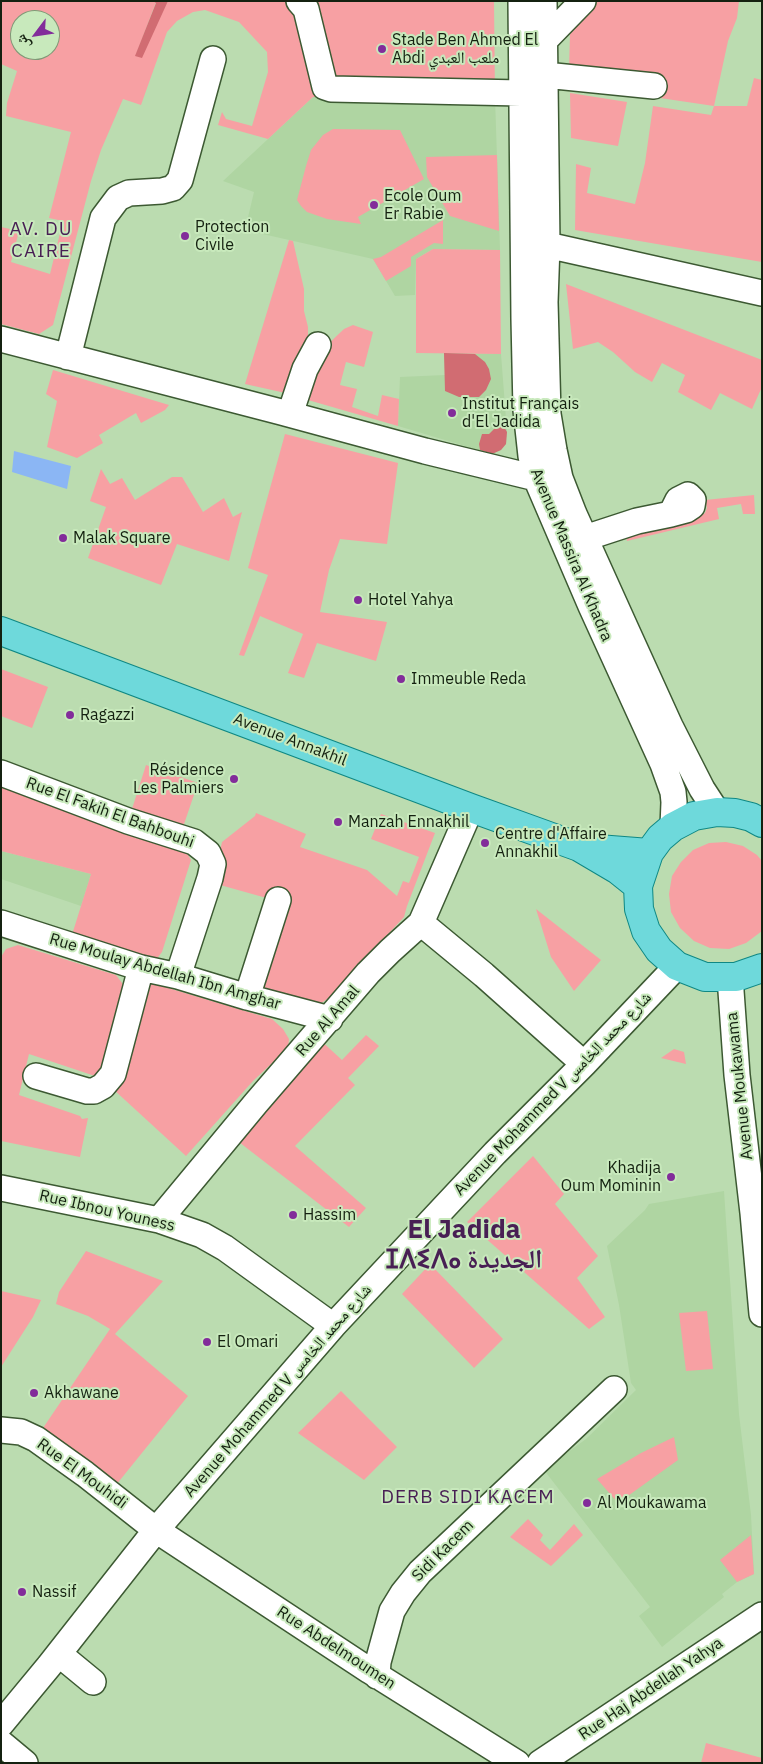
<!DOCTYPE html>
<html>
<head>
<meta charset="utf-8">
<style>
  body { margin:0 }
  #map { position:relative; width:763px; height:1764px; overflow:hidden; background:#bbdcb0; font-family:"IBM Plex Sans","Noto Naskh Arabic",sans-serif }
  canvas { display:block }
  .frame { position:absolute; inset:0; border:2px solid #142110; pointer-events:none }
  .north { position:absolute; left:10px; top:10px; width:50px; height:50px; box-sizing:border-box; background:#c8e9bc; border:1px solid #809977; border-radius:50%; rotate:239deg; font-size:14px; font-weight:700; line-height:20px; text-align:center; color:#142110 }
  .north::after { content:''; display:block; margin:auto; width:18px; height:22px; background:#822c9a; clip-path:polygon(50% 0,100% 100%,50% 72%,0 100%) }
</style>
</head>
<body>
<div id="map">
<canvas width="763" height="1764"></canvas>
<div class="frame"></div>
<div class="north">ش</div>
</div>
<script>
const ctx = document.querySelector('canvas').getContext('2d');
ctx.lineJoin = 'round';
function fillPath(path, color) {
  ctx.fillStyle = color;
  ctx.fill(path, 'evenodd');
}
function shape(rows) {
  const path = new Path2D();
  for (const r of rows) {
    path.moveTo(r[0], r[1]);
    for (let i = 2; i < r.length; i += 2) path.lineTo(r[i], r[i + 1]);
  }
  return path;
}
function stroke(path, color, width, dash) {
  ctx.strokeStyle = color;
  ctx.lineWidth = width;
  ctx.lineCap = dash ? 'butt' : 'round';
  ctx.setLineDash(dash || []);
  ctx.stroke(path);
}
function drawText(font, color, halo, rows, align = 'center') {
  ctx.font = font + ' "IBM Plex Sans","Noto Naskh Arabic","Noto Sans Tifinagh",sans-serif';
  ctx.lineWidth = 4;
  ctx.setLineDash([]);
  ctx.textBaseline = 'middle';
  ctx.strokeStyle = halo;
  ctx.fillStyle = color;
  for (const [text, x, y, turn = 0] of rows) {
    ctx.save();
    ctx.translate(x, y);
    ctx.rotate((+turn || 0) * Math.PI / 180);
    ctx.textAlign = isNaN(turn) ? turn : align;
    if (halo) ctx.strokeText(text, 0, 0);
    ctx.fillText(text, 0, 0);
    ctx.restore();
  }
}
fillPath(shape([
  [313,97,495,97,500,250,433,249,416,259,415,295,395,296,373,259,245,230,254,192,223,181],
  [444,353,501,354,507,432,506,444,501,450,492,454,398,426,400,377,445,375],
  [1,851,91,874,81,906,1,879],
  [724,1191,739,1414,751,1515,754,1574,737,1582,722,1594,724,1597,662,1647,639,1616,650,1607,544,1470,586,1439,636,1390,631,1383,619,1305,607,1246,645,1210,649,1204]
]), '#afd5a2');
fillPath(shape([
  [1,1,156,2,136,55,168,1,494,1,495,97,313,97,268,139,218,125,222,112,226,119,252,126,268,72,267,52,239,22,205,10,193,12,177,21,167,32,141,105,123,99,101,150,91,181,53,325,39,334,1,324,1,227,19,231,11,262,50,274,63,221,49,218,71,132,6,116,7,103,17,71,1,64],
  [20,20,50,20,50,50,20,50],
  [598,1,739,1,737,18,728,41,714,106,747,106,754,78,762,80,762,262,575,230,576,164,591,168,587,193,635,204,645,163,653,106,711,115,714,106,660,98,662,79,569,69,570,34],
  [570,93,627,102,618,146,571,138],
  [333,129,400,130,424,179,358,217,361,224,327,219,307,212,301,206,297,200,306,166,311,150,323,135],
  [497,155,499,231,450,216,427,177,426,157],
  [443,220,443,244,434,243,411,257,411,266,386,281,373,259,381,257],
  [289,240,293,241,304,289,304,311,308,327,308,342,290,394,245,384],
  [433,249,500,250,501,354,416,353,416,259],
  [566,284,762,360,762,387,752,409,720,393,711,410,678,392,685,375,662,363,652,382,635,372,613,352,598,342,573,349],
  [353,325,373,332,364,367,346,362,340,385,357,389,352,407,378,416,382,395,399,399,398,426,301,398,326,346,344,329],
  [53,370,169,405,165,410,141,423,136,413,99,435,103,443,77,458,47,447,57,401,46,394],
  [285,434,398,463,387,544,340,539,329,570,320,612,387,622,376,661,317,643,304,678,288,673,303,634,260,616,244,656,239,655,268,575,248,568],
  [101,469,110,484,122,478,135,500,172,477,182,477,203,512,224,498,233,517,242,512,229,561,177,544,161,585,88,558,106,507,90,501],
  [754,495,755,514,743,514,741,504,717,508,719,519,627,541,626,536,699,517,705,513,707,508,705,500],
  [1,669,48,687,32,728,1,716],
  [146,765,198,783,182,830,131,812],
  [1,782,181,849,188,855,191,860,162,952,155,961,71,938,91,874,1,851],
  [256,813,306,834,300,847,367,870,397,896,403,881,409,883,419,857,371,839,381,814,435,833,407,906,404,917,330,997,320,1004,261,990,270,899,213,883,222,842,255,816],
  [726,842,743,846,757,855,762,861,762,931,746,943,729,949,710,948,694,941,680,928,671,912,669,894,672,876,681,862,693,850,709,843],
  [536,909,601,960,574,991,551,957],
  [18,945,116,975,122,983,124,989,98,1077,29,1054,19,1095,80,1116,82,1119,88,1118,80,1157,1,1141,1,957,6,949],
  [148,982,272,1019,283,1029,289,1039,288,1048,253,1081,186,1156,113,1089],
  [366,1035,379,1046,348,1078,355,1085,295,1146,366,1208,349,1227,235,1139,318,1038,342,1060],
  [674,1049,684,1052,686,1064,661,1058],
  [533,1156,564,1194,555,1204,598,1256,577,1278,605,1317,589,1329,467,1222],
  [86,1251,163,1281,115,1334,188,1396,116,1485,43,1428,110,1329,88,1316,56,1304,59,1292],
  [430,1264,503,1339,474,1368,402,1294],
  [1,1291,41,1300,33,1317,1,1367],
  [707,1311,713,1369,686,1371,679,1313],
  [341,1391,397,1447,364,1480,298,1433],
  [674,1437,678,1460,618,1503,597,1479,641,1453],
  [528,1519,543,1535,540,1540,550,1550,574,1524,583,1535,551,1566,510,1537],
  [751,1535,754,1574,737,1582,720,1560],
  [706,1743,762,1758,762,1763,701,1763]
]), '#f7a0a3');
fillPath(shape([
  [153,1,168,1,142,58,135,56,156,3],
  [444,353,475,354,485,362,489,369,491,379,486,390,479,397,459,397,445,391],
  [494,423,503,425,507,432,506,444,501,450,492,454,480,450,479,444,482,434,489,434,494,429]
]), '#d16c72');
fillPath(shape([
  [14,451,71,466,67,489,12,472]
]), '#8bb6f4');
const minor = shape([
  [299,1,306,9,325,87,331,89,521,93],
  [521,1,524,319,526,410,531,456,536,478,591,606,663,764,673,792,674,802,673,827],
  [544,1,547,245,545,302,548,414,554,450,560,478,574,514,625,627,670,726,702,789,717,812],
  [545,40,583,1],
  [545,75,654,86],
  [547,245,762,293],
  [1,339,281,412,425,451,536,478,550,478],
  [68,357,103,218,118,198,129,193,162,191,173,188,180,180,213,59],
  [290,414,305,369,318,345],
  [585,538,637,521,671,514,686,510,692,506,693,500,688,495,678,500,671,514],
  [1,773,128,821,194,842,208,853,213,864,210,878,178,976],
  [1,923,141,968,178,976,247,997,330,1019],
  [421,923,484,975,584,1064],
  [730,977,737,1075,753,1213,762,1314],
  [247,997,278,900],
  [36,1076,87,1091,94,1091,103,1086,113,1074,141,968],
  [1,1188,159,1220,202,1235,225,1248,333,1326],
  [159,1220,256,1103,368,973,390,951,421,923,471,808],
  [1,1430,21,1432,36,1439,85,1474,156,1530,370,1671,517,1763],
  [59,1654,93,1682],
  [377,1676,378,1662,392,1611,403,1593,420,1572,614,1389],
  [1,1724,49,1666,156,1530,333,1326,495,1153,584,1064,677,966],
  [1,1743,25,1763],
  [540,1763,762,1615]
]);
const major = shape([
  [1,631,471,808,579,847,618,870,638,886],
  [762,823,751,817,735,813,717,812,694,816,673,827,660,838,649,853,638,886,639,909,646,931,659,950,677,966,705,977,736,977,762,968],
  [585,848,649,853]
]);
stroke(minor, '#3c5932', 28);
stroke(major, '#0f8884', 30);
stroke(minor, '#fff', 25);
stroke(major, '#6ed9db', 28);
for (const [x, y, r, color] of [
  [382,49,5,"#822c9a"],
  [374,205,5,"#822c9a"],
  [185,236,5,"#822c9a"],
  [452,413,5,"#822c9a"],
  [63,538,5,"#822c9a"],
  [358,600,5,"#822c9a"],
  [401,679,5,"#822c9a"],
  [70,715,5,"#822c9a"],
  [234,779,5,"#822c9a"],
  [338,822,5,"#822c9a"],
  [485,843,5,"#822c9a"],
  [671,1177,5,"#822c9a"],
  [293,1215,5,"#822c9a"],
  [207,1342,5,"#822c9a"],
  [34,1393,5,"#822c9a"],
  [587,1503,5,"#822c9a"],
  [22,1592,5,"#822c9a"]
]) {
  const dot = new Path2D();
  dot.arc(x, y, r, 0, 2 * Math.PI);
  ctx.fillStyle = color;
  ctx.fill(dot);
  stroke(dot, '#c8e9bc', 2);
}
drawText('16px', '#142110', '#c8e9bc', [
  ["Stade Ben Ahmed El",392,40],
  ["Abdi ملعب العبدي",392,58],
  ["Ecole Oum",384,196],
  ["Er Rabie",384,214],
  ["Protection",195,227],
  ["Civile",195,245],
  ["Institut Français",462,404],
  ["d'El Jadida",462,422],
  ["Malak Square",73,538],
  ["Hotel Yahya",368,600],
  ["Immeuble Reda",411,679],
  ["Ragazzi",80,715],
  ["Résidence",224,770,"right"],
  ["Les Palmiers",224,788,"right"],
  ["Manzah Ennakhil",348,822],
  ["Centre d'Affaire",495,834],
  ["Annakhil",495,852],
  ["Khadija",661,1168,"right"],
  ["Oum Mominin",661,1186,"right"],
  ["Hassim",303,1215],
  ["El Omari",217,1342],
  ["Akhawane",44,1393],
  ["Al Moukawama",597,1503],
  ["Nassif",32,1592]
], 'left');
drawText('16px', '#142110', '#c8e9bc', [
  ["Avenue Massira Al Khadra",571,555,67],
  ["Avenue Annakhil",290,740,21],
  ["Rue El Fakih El Bahbouhi",110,813,20],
  ["Rue Moulay Abdellah Ibn Amghar",165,972,16],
  ["Rue Al Amal",328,1021,-49],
  ["Avenue Moukawama",740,1086,-96],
  ["Avenue Mohammed V شارع محمد الخامس",553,1094,-46],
  ["Rue Ibnou Youness",107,1211,13],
  ["Avenue Mohammed V شارع محمد الخامس",278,1391,-49],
  ["Rue El Mouhidi",82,1474,36],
  ["Sidi Kacem",443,1551,-45],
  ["Rue Abdelmoumen",336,1648,33],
  ["Rue Haj Abdellah Yahya",651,1689,-34]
]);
ctx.letterSpacing = '1px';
drawText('19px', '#481f54', '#c8e9bc', [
  ["AV. DU",41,230],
  ["CAIRE",41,252],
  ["DERB SIDI KACEM",468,1498]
]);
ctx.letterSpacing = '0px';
drawText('bold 26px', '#481f54', '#c8e9bc', [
  ["El Jadida",464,1230],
  ["ⵊⴷⵉⴷⴰ الجديدة",464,1260]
]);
</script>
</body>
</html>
